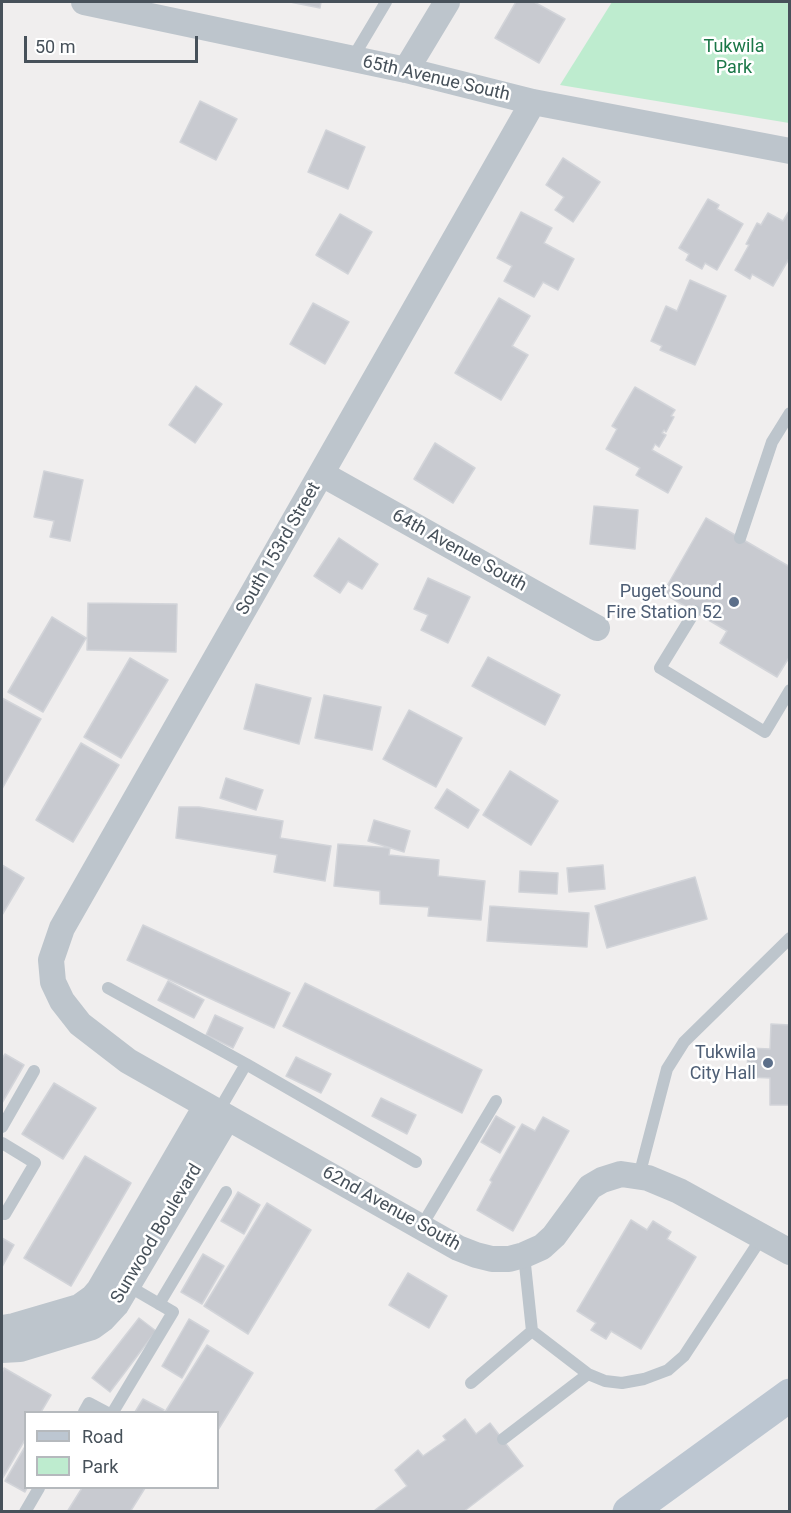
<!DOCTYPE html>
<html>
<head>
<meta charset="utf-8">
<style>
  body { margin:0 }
  #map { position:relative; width:791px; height:1513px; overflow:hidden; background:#f0eeee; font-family:Roboto,sans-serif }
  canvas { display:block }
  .frame { position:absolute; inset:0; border:3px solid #47515a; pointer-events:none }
  .legend { position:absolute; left:24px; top:1411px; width:195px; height:78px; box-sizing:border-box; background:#fff; border:2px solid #b5b9bd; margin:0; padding:8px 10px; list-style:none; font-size:18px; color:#47515a }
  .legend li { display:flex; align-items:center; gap:12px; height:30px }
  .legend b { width:30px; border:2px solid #b5b9bd }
  .scale { position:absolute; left:24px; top:36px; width:174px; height:27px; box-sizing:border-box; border:3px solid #47515a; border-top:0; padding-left:8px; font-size:18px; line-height:21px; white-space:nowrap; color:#47515a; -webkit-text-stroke:4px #fff; paint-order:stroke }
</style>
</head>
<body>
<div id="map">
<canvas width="791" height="1513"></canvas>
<div class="frame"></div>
<ul class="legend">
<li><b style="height:8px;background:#bcc6d1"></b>Road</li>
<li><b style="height:16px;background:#beeccf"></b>Park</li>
</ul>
<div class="scale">50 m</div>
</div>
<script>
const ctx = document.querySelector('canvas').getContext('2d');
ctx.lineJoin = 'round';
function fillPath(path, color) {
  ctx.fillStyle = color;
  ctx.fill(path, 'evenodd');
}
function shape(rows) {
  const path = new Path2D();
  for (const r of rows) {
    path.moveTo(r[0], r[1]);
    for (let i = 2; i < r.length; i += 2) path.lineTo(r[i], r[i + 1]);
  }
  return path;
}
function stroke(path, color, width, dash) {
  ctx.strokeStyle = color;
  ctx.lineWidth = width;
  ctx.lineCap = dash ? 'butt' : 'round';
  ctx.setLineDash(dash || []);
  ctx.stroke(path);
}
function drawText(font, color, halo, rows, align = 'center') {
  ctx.font = font + ' Roboto,sans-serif';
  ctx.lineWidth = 5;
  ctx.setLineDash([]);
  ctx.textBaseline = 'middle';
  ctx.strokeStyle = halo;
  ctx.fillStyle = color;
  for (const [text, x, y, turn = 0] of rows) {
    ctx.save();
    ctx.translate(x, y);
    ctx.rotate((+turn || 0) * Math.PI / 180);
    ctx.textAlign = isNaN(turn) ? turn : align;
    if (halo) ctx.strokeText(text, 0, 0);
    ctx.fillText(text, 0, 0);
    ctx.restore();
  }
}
fillPath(shape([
  [612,2,789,2,789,123,560,85]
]), '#beeccf');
const building = shape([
  [290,2,321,2,320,8,290,2],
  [516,2,534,2,565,19,539,63,495,38,516,2],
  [200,101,237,119,216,160,180,142,200,101],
  [326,130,365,147,348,189,308,172,326,130],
  [563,158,600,182,573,222,555,210,564,197,546,185,563,158],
  [708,199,719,205,717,209,743,224,717,270,705,263,702,269,686,260,689,254,679,248,708,199],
  [789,211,790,257,773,286,752,274,750,279,735,270,749,245,746,244,757,223,761,225,768,213,783,221,789,211],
  [521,212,552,228,544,243,574,259,558,290,543,282,534,297,504,281,512,266,497,258,521,212],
  [340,214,372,232,348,274,316,255,340,214],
  [690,280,726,296,695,365,660,350,662,346,651,341,666,306,677,311,690,280],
  [499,298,530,316,512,346,528,355,501,400,455,373,499,298],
  [313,303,349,322,325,364,290,344,313,303],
  [196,386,222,404,195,443,169,425,196,386],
  [635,387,675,410,671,416,674,417,666,432,664,430,662,433,666,435,659,447,655,444,652,450,682,467,668,493,636,475,640,468,606,449,617,429,612,426,635,387],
  [435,443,475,468,453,503,414,479,435,443],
  [44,471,83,480,70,541,50,537,54,521,34,517,44,471],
  [594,506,638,510,635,549,590,544,594,506],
  [706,518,790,567,790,656,777,677,720,643,727,631,663,593,706,518],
  [339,538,378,564,362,589,348,581,340,593,314,576,339,538],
  [428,578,470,597,448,643,421,630,428,615,414,609,428,578],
  [88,603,177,604,176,652,87,650,88,603],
  [52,617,86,638,43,712,8,692,52,617],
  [488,657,560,695,545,725,472,686,488,657],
  [130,658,168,680,121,758,84,737,130,658],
  [256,684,311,698,299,744,244,729,256,684],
  [324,695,381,707,372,750,315,738,324,695],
  [2,698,41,719,2,789,2,698],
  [409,710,462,738,436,787,383,759,409,710],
  [81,743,119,765,73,842,36,820,81,743],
  [510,771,558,801,531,845,483,815,510,771],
  [226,778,263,790,256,810,220,798,226,778],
  [447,789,479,810,468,828,435,808,447,789],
  [179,807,199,807,283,821,280,838,331,846,325,881,274,872,277,855,176,838,179,807],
  [374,820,410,831,404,852,368,841,374,820],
  [338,844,390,848,389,855,439,860,438,876,485,881,481,920,428,916,429,907,380,904,380,891,334,886,338,844],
  [2,865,24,878,2,915,2,865],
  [603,865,605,889,569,892,567,868,603,865],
  [520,871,558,873,557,894,519,892,520,871],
  [695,877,707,919,607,948,595,906,695,877],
  [490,906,589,913,587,947,487,941,490,906],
  [143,925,290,993,274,1028,127,960,143,925],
  [168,981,204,1000,194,1018,158,1000,168,981],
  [305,983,482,1070,462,1113,283,1026,305,983],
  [215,1015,243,1028,233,1048,206,1035,215,1015],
  [771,1024,790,1025,790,1105,770,1105,770,1078,747,1077,748,1048,770,1049,771,1024],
  [5,1054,24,1065,2,1103,2,1059,5,1054],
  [296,1057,331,1074,321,1093,286,1076,296,1057],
  [54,1083,96,1108,63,1159,22,1134,54,1083],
  [381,1098,416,1115,407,1134,372,1116,381,1098],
  [496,1116,515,1127,500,1153,481,1142,496,1116],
  [543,1117,569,1131,513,1231,477,1210,492,1182,490,1180,522,1124,535,1131,543,1117],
  [85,1156,131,1183,71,1286,24,1258,85,1156],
  [238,1192,260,1205,244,1234,221,1221,238,1192],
  [267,1203,311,1230,248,1334,204,1306,267,1203],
  [631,1220,647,1230,653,1221,671,1232,667,1239,696,1257,641,1349,611,1331,606,1339,591,1330,596,1323,577,1311,631,1220],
  [2,1238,14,1245,2,1267,2,1238],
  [203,1254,224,1266,202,1304,181,1292,203,1254],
  [408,1273,447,1296,429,1328,389,1305,408,1273],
  [139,1318,156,1331,110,1392,92,1378,139,1318],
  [189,1319,209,1331,182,1378,162,1366,189,1319],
  [207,1345,253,1373,218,1430,218,1412,165,1412,207,1345],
  [4,1368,51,1395,41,1412,26,1412,26,1438,2,1479,2,1373,4,1368],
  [143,1399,164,1410,163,1412,135,1412,143,1399],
  [465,1419,476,1434,490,1423,523,1466,463,1512,376,1512,375,1510,407,1486,395,1470,418,1450,423,1456,446,1440,443,1436,465,1419],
  [26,1445,26,1488,27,1488,25,1492,5,1481,26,1445],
  [82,1488,145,1488,130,1512,67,1512,82,1488]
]);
fillPath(building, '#c8cad0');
stroke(building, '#d2d4d9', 1.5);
stroke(shape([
  [352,59,386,2],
  [740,538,772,442,790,413],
  [695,611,660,668,765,732,790,690],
  [108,988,246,1064,218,1112],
  [246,1064,416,1162],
  [2,1127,34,1071],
  [2,1143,35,1163,5,1214,2,1212],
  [639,1176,667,1069,684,1042,790,938],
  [421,1227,496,1101],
  [524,1255,532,1331,588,1374,605,1381,622,1383,644,1379,668,1370,684,1356,762,1237],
  [159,1304,226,1192],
  [471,1383,532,1331],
  [84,1412,89,1403,106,1412],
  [113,1412,173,1312,125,1284],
  [503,1439,588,1374],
  [25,1512,39,1488]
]), '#bdc5cc', 12);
stroke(shape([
  [84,2,406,70,533,102,790,151],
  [406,70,447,2],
  [533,102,62,928,51,960,53,982,62,1001,80,1024,128,1061,458,1248,476,1255,492,1259,509,1259,524,1255,542,1247,554,1236,590,1187,602,1180,621,1174,648,1178,679,1191,790,1252],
  [322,474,597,628],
  [2,1328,14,1326,79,1307,93,1297,99,1290,206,1106],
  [2,1350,20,1349,92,1327,103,1319,116,1305,227,1118]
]), '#bdc5cc', 26);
stroke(shape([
  [629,1512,790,1395]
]), '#bcc6d1', 33);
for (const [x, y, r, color] of [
  [734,602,6,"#5c6f8a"],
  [768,1063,6,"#5c6f8a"]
]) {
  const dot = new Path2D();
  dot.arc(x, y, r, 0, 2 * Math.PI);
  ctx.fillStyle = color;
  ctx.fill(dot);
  stroke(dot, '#fff', 2);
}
drawText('18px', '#1b7748', '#fff', [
  ["Tukwila",734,47],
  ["Park",734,68]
]);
drawText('18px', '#47515a', '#fff', [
  ["65th Avenue South",436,79,13],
  ["South 153rd Street",279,549,-60],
  ["64th Avenue South",459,551,29],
  ["62nd Avenue South",391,1209,29],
  ["Sunwood Boulevard",157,1234,-59]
]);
drawText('18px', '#4e5e75', '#fff', [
  ["Puget Sound",722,592],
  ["Fire Station 52",722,613],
  ["Tukwila",756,1053],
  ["City Hall",756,1074]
], 'right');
</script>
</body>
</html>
